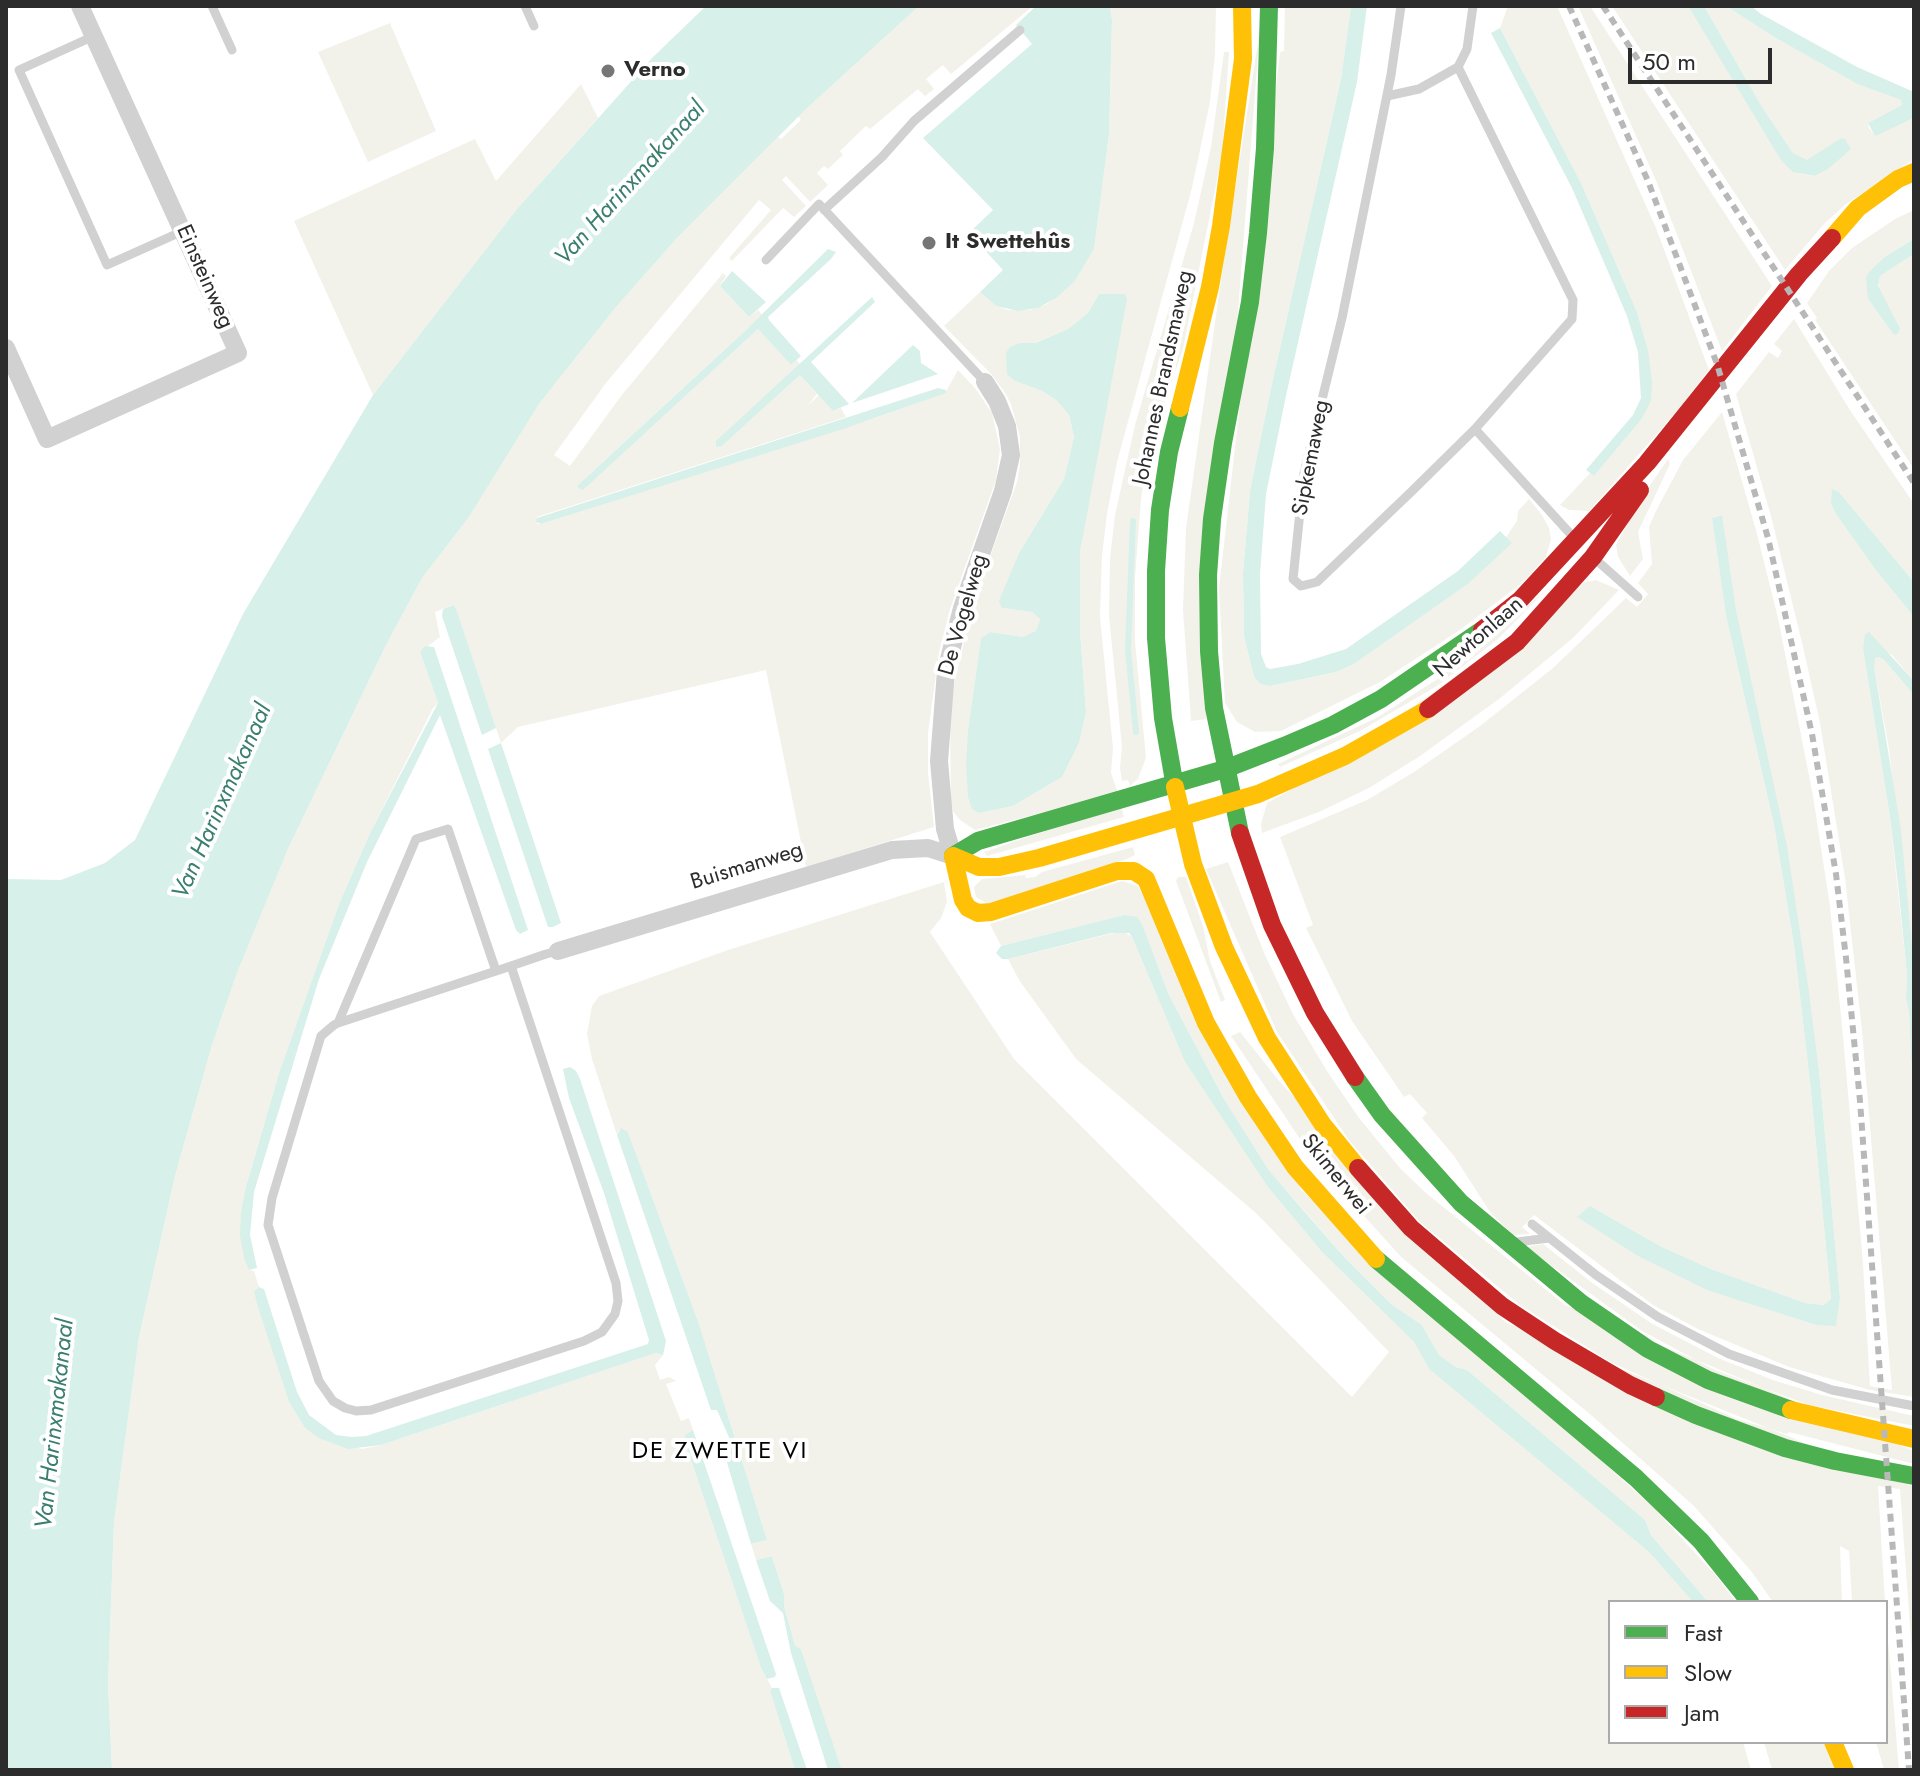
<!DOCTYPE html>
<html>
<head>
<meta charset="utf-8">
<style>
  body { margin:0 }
  #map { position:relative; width:1920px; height:1776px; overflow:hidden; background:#fff; font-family:Jost,sans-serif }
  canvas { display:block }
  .frame { position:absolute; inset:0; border:8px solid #2c2c2c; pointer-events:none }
  .legend { position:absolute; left:1608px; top:1600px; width:280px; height:144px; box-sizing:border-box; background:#fff; border:2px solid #ababab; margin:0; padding:10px 14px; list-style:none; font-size:24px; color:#2c2c2c }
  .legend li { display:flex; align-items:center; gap:16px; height:40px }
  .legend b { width:40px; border:2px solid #ababab }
  .scale { position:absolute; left:1628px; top:48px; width:144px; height:36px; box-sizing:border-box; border:4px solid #2c2c2c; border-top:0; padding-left:10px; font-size:24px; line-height:28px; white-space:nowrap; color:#2c2c2c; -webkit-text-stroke:6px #fff; paint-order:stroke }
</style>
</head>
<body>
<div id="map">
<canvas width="1920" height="1776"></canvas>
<div class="frame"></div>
<ul class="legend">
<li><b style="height:10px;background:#4caf50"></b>Fast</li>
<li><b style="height:10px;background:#ffc107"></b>Slow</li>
<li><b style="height:10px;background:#c62828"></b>Jam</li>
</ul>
<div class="scale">50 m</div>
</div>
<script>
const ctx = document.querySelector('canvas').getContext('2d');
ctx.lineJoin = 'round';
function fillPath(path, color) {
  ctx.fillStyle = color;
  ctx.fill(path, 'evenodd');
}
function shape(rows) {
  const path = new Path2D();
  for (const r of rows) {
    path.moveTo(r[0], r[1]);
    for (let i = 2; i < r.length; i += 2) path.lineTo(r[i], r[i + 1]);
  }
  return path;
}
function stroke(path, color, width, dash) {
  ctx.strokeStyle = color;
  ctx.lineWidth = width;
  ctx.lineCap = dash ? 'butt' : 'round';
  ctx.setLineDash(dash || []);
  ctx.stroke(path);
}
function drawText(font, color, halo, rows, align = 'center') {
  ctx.font = font + ' Jost,sans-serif';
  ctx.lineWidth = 8;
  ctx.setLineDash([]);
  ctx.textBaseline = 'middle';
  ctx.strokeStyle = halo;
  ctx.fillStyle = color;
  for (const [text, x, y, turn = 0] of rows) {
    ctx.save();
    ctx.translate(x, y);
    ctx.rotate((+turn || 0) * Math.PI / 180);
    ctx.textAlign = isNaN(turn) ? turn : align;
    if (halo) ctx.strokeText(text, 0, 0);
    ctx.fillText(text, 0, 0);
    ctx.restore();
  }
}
fillPath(shape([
  [919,6,1033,6,951,74,943,65,926,79,934,89,925,96,918,89,870,129,866,126,840,151,843,155,828,169,824,166,817,173,828,185,810,202,786,176,782,180,806,206,794,217,783,208,732,261,729,258,771,210,759,200,606,383,554,455,570,466,621,396,723,273,726,276,720,286,749,317,758,310,762,315,578,485,580,489,583,489,758,329,791,365,797,360,800,364,715,445,722,446,800,375,817,394,807,406,819,395,833,411,841,408,846,417,537,517,537,524,541,524,875,418,945,393,958,370,975,388,992,413,1000,449,996,480,950,609,939,652,928,733,928,773,934,827,806,867,766,670,518,727,501,743,456,608,452,605,435,612,440,637,420,652,438,703,433,708,371,831,339,904,279,1073,245,1190,241,1212,249,1270,254,1271,259,1287,255,1290,289,1402,305,1428,362,1449,381,1445,656,1353,663,1355,655,1365,660,1380,669,1377,676,1381,666,1384,681,1421,689,1418,693,1430,685,1435,685,1442,761,1668,772,1688,770,1691,795,1770,112,1770,108,1683,114,1522,139,1337,175,1176,212,1045,237,973,288,849,385,647,422,578,469,517,539,404,616,307,677,238,778,137,781,139,801,120,798,116,805,110],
  [1110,6,1216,6,1215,54,1210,102,1192,188,1117,462,1107,514,1102,556,1100,617,1113,748,1111,773,1118,793,975,830,960,820,953,811,951,802,950,723,954,685,972,607,1017,482,1020,464,1020,437,1011,404,1005,393,992,375,944,326,980,292,996,306,1008,310,1030,310,1047,304,1075,281,1094,249,1109,135,1112,20],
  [1099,294,1101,431,1080,552,1080,631,1086,712,1079,743,1062,777,1013,806,979,813,968,730,981,638,990,632,1023,637,1036,632,1040,619,1032,612,1002,608,1019,553,1064,479,1074,437,1069,415,1056,400,1042,391,1015,381,1020,343,1034,343,1068,329,1088,313],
  [1285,6,1351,6,1341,79,1271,388,1250,491,1243,573,1244,636,1254,677,1260,684,1270,686,1336,672,1354,664,1468,584,1511,543,1506,537,1517,521,1518,511,1529,499,1542,515,1549,528,1551,539,1546,557,1521,584,1457,632,1380,682,1281,731,1255,732,1237,722,1225,703,1219,588,1280,52,1284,51],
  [1508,6,1557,6,1656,228,1709,370,1676,412,1589,511,1569,510,1560,505,1590,473,1594,476,1641,420,1648,350,1637,312,1581,183,1500,28],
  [1578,6,1590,6,1772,286,1722,351,1657,183],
  [1612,6,1688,6,1780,159,1801,174,1815,176,1828,169,1841,138,1807,161,1793,153,1762,107,1704,6,1726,6,1774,37,1857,84,1901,100,1902,105,1868,123,1869,128,1875,135,1914,118,1914,159,1846,204,1824,224,1785,270],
  [390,23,436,131,368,162,318,52],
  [1260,30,1206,719,1191,721,1183,610,1186,528,1222,273],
  [1224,52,1229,52,1222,155,1183,349,1149,447,1141,499,1135,578,1135,641,1146,758,1138,779,1130,786,1128,780,1122,781,1120,768,1122,747,1109,616,1110,558,1115,515,1135,425,1194,223,1211,147],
  [581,84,598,118,517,209,373,395,294,221,475,139,496,181],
  [1914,210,1914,239,1886,256,1868,299,1894,335,1900,328,1878,289,1880,276,1914,254,1914,469,1815,320,1817,318,1807,303,1829,271,1852,248,1895,219],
  [1794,319,1850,410,1914,504,1914,582,1839,492,1838,517,1875,569,1914,617,1914,681,1891,654,1863,649,1890,817,1907,974,1906,999,1909,1012,1914,1119,1914,1397,1870,1390,1789,1367,1698,1329,1653,1305,1534,1215,1522,1227,1530,1234,1513,1235,1490,1212,1454,1156,1422,1118,1427,1113,1410,1094,1404,1097,1352,1021,1306,928,1313,925,1280,837,1367,800,1414,772,1480,726,1553,668,1626,598,1637,607,1648,594,1638,583,1652,564,1649,527,1656,511,1683,460,1722,412,1756,530,1778,618,1813,796,1830,906,1843,1036,1863,1263,1870,1386,1892,1390,1862,1031,1845,878,1820,723,1803,647,1772,520,1736,394,1769,352,1778,358,1782,351,1774,344],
  [1721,515,1736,610,1820,1080,1840,1298,1836,1325,1816,1325,1709,1291,1590,1206,1660,1246,1711,1269,1805,1303,1825,1305,1831,1299,1810,1082,1794,945,1774,825,1726,616,1712,518],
  [1668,459,1670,464,1638,532,1643,559,1630,576,1618,557,1616,545,1641,498],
  [1596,580,1619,590,1573,638,1499,699,1420,756,1369,788,1319,812,1262,833,1261,824,1267,803,1325,771,1585,582],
  [1544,592,1497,640,1437,686,1360,731,1280,767,1278,764,1378,717,1436,680],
  [1875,657,1879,657,1884,660,1914,695,1914,967,1889,749,1873,661],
  [1121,805,1124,817,987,856,984,852],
  [1133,847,1135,855,1127,859,988,904,976,897,974,887,982,879,1025,875,1026,878,1035,877,1042,872],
  [1228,862,1265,955,1293,1014,1327,1071,1359,1118,1400,1168,1426,1193,1565,1305,1914,1451,1914,1464,1789,1432,1787,1434,1737,1419,1612,1363,1520,1305,1420,1222,1348,1139,1277,1032,1206,869],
  [1178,877,1186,877,1203,926,1210,961,1225,1000,1221,1002,1176,881],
  [1122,881,1138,886,1302,1191,1655,1509,1718,1578,1736,1602,1708,1602,1651,1535,1645,1520,1467,1370,1456,1367,1439,1355,1422,1325,1391,1304,1345,1258,1268,1169,1224,1099,1168,993,1143,926,1124,915,1001,946,990,924],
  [944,882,947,902,941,918,930,932,1014,1059,1352,1397,1389,1352,1257,1214,1076,1059,1019,980,1008,959,1123,931,1132,937,1185,1062,1267,1186,1322,1252,1414,1342,1429,1369,1649,1552,1693,1602,1610,1602,1610,1742,1743,1742,1751,1770,842,1770,801,1649,795,1647,784,1606,784,1594,772,1556,756,1560,751,1544,767,1540,699,1324,628,1132,619,1130,617,1135,592,1059,587,1034,592,1006,599,996,728,950],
  [1240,1032,1280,1082,1505,1322,1914,1487,1914,1681,1900,1489,1878,1486,1885,1602,1852,1602,1849,1551,1840,1546,1842,1602,1773,1602,1751,1571,1694,1506,1591,1415,1401,1257,1338,1187,1306,1148,1231,1036],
  [1543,1244,1591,1282,1651,1323,1718,1358,1773,1380,1822,1395,1914,1416,1914,1426,1809,1405,1715,1370,1642,1331,1526,1247],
  [1886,1619,1891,1674,1899,1770,1884,1770,1876,1742,1886,1742],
  [1764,1742,1823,1742,1835,1770,1772,1770]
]), '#f3f2ea');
fillPath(shape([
  [706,6,919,6,805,110,677,238,616,307,539,404,469,517,422,578,385,647,288,849,237,973,212,1045,175,1176,139,1337,114,1522,108,1683,112,1770,6,1770,6,879,61,880,105,863,135,840,243,614,373,395,517,209,652,58],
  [1036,6,1110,6,1112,20,1109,135,1094,249,1075,281,1056,298,1038,308,1018,311,996,306,980,292,1003,270,969,233,993,210,923,138,1032,44,1016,25],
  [1351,6,1367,6,1357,82,1287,391,1266,494,1260,574,1261,654,1266,667,1270,669,1298,664,1346,649,1458,571,1500,531,1512,543,1468,584,1354,664,1336,672,1270,686,1260,684,1254,677,1244,636,1243,573,1250,491,1271,388,1341,79],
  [1688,6,1704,6,1762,107,1793,153,1807,160,1841,138,1845,139,1851,149,1828,169,1815,176,1793,172,1780,159],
  [1726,6,1751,6,1761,14,1857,67,1914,92,1914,118,1875,136,1868,123,1902,105,1901,100,1857,84,1774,37],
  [1500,28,1581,183,1637,312,1648,350,1652,382,1651,401,1641,420,1594,476,1586,470,1633,415,1641,398,1638,352,1627,316,1572,188,1491,33],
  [1914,239,1914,254,1880,276,1878,286,1900,328,1898,334,1894,335,1868,299,1866,278,1870,271,1886,256],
  [828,249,836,252,831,259,768,317,769,320,801,356,791,365,758,329,583,490,580,489,577,486,747,329],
  [732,271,766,302,749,317,720,286],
  [1099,294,1125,294,1127,299,1080,552,1080,631,1086,712,1079,743,1062,777,1013,806,979,813,972,809,968,797,966,765,968,730,981,638,990,632,1023,637,1036,631,1040,619,1032,612,1002,608,999,601,1019,553,1064,479,1074,437,1069,415,1056,400,1042,391,1015,381,1007,374,1006,353,1010,347,1020,343,1035,343,1068,329,1088,313],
  [872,297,875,302,811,362,849,404,833,411,800,375,722,446,716,447,716,441],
  [913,345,920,351,921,363,938,374,852,403],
  [938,388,946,390,946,393,843,429,541,524,536,522,537,518],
  [1832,489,1839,492,1914,582,1914,617,1875,569,1838,517,1831,504],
  [1722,515,1736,610,1787,846,1808,985,1820,1080,1840,1298,1836,1326,1816,1325,1709,1291,1638,1256,1577,1217,1590,1206,1660,1246,1711,1269,1805,1303,1824,1305,1831,1299,1810,1082,1794,945,1774,825,1726,616,1712,518],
  [453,605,456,608,496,728,482,735,442,616,443,609],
  [1869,632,1914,681,1914,695,1884,660,1879,657,1875,658,1874,666,1901,830,1914,967,1914,1119,1909,1012,1906,999,1907,974,1898,884,1890,817,1863,649,1865,634],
  [425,646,434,647,528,930,520,934,516,930,440,715,367,862,319,979,254,1192,250,1235,257,1268,249,1270,244,1258,240,1236,241,1212,245,1190,279,1073,339,904,371,831,438,703,420,652],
  [501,743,561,923,553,927,548,927,488,749],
  [1124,915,1137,917,1143,926,1168,993,1224,1099,1268,1169,1309,1217,1345,1258,1391,1304,1422,1325,1439,1355,1456,1367,1467,1370,1645,1520,1651,1535,1708,1602,1693,1602,1649,1552,1429,1369,1414,1342,1322,1252,1267,1186,1185,1062,1132,937,1129,933,1112,933,1008,959,1002,959,996,953,1001,946],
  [570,1067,576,1071,580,1079,666,1341,663,1355,656,1353,381,1445,348,1449,319,1438,305,1428,289,1402,257,1304,254,1291,259,1287,264,1289,297,1392,309,1415,336,1435,352,1437,366,1436,648,1344,649,1340,604,1193,569,1098,563,1069],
  [621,1128,628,1132,699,1324,767,1540,751,1544,726,1459,731,1442,717,1410,711,1410,617,1135],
  [693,1430,776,1674,775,1677,767,1679,761,1668,685,1442,685,1435],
  [772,1556,784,1594,784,1606,795,1646,801,1649,842,1770,828,1770,791,1653,783,1613,770,1601,756,1560],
  [772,1688,779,1688,807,1770,795,1770,770,1691]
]), '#d7f0ea');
stroke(shape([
  [1133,521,1128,650,1136,732]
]), '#d7f0ea', 6);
stroke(shape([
  [212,6,232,50],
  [525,6,534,26],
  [1401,6,1391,75,1342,318,1304,473,1293,579,1301,586,1317,582,1411,492,1475,429,1572,319,1573,300,1458,67],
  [94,36,19,70,107,265,183,231],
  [1387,96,1419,89,1458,67,1467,49,1473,6],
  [824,210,882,157,914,121,1020,30],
  [766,260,819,204,985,382],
  [1475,429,1575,539],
  [1594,558,1638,597],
  [511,966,616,1283,618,1301,615,1314,602,1332,584,1341,371,1410,356,1411,345,1408,333,1401,319,1381,268,1225,272,1198,321,1036,334,1025,338,1023,496,971,511,966,546,954,558,951],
  [338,1023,416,839,448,829,496,971],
  [1532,1224,1596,1275,1658,1317,1729,1354,1832,1390,1914,1406],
  [1517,1242,1549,1238]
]), '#d1d1d1', 9);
stroke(shape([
  [6,348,47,439,238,353,80,6],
  [953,856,945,829,939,761,946,671,962,608,1003,491,1011,455,1007,426,997,401,985,382],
  [558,951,892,850,928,848,953,856]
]), '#d1d1d1', 18);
stroke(shape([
  [1175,787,1163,718,1156,638,1156,571,1160,510,1169,452,1180,408],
  [1240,833,1214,708,1209,651,1208,575,1212,519,1223,443,1250,302,1258,233,1265,148,1269,6],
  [953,856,978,841,1225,769,1284,746,1333,725,1381,699,1482,630],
  [1355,1077,1382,1115,1461,1203,1581,1303,1648,1349,1708,1380,1791,1410],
  [1376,1259,1636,1478,1701,1541,1750,1602],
  [1656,1397,1696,1415,1785,1448,1835,1461,1914,1476]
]), '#4caf50', 18);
stroke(shape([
  [1832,238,1858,208,1898,179,1914,172],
  [1180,408,1210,287,1221,226,1243,59,1242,6],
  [1175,787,1193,864,1224,947,1267,1038,1323,1125,1358,1168],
  [953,856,963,900,968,908,978,913,991,912,1117,871,1134,871,1146,879,1206,1023,1248,1097,1295,1167,1376,1259],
  [953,856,979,867,999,867,1039,858,1258,794,1345,756,1428,709],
  [1791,1410,1914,1439],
  [1833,1742,1845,1770]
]), '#ffc107', 18);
stroke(shape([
  [1482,630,1520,600,1647,463,1799,274,1832,238],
  [1428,709,1517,642,1593,557,1640,490],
  [1240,833,1272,925,1315,1013,1355,1077],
  [1358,1168,1411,1228,1502,1306,1555,1341,1630,1385,1656,1397]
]), '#c62828', 18);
stroke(shape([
  [1569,6,1648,181,1717,364,1768,538,1812,734,1836,874,1846,958,1860,1101,1909,1770],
  [1603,6,1914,483]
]), '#b8b8b8', 6, [8, 6]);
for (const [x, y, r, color] of [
  [608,71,8,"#767676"],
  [929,243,8,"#767676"]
]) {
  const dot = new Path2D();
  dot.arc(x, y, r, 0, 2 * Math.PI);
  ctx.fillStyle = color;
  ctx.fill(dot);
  stroke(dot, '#fff', 3);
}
drawText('bold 22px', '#2c2c2c', '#fff', [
  ["Verno",624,71],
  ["It Swettehûs",945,243]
], 'left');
drawText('22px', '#2c2c2c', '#fff', [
  ["Einsteinweg",204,277,66],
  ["Johannes Brandsmaweg",1164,378,-78],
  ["Sipkemaweg",1312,458,-79],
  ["De Vogelweg",964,615,-74],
  ["Newtonlaan",1479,638,-41],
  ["Buismanweg",747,867,-17],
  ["Skimerwei",1335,1175,51]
]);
drawText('italic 24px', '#3a7e6f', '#fff', [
  ["Van Harinxmakanaal",631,184,-48],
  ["Van Harinxmakanaal",223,802,-66],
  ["Van Harinxmakanaal",56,1424,-84]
]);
ctx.letterSpacing = '2px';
drawText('24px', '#000', '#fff', [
  ["DE ZWETTE VI",720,1452]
]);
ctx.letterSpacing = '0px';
</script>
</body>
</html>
